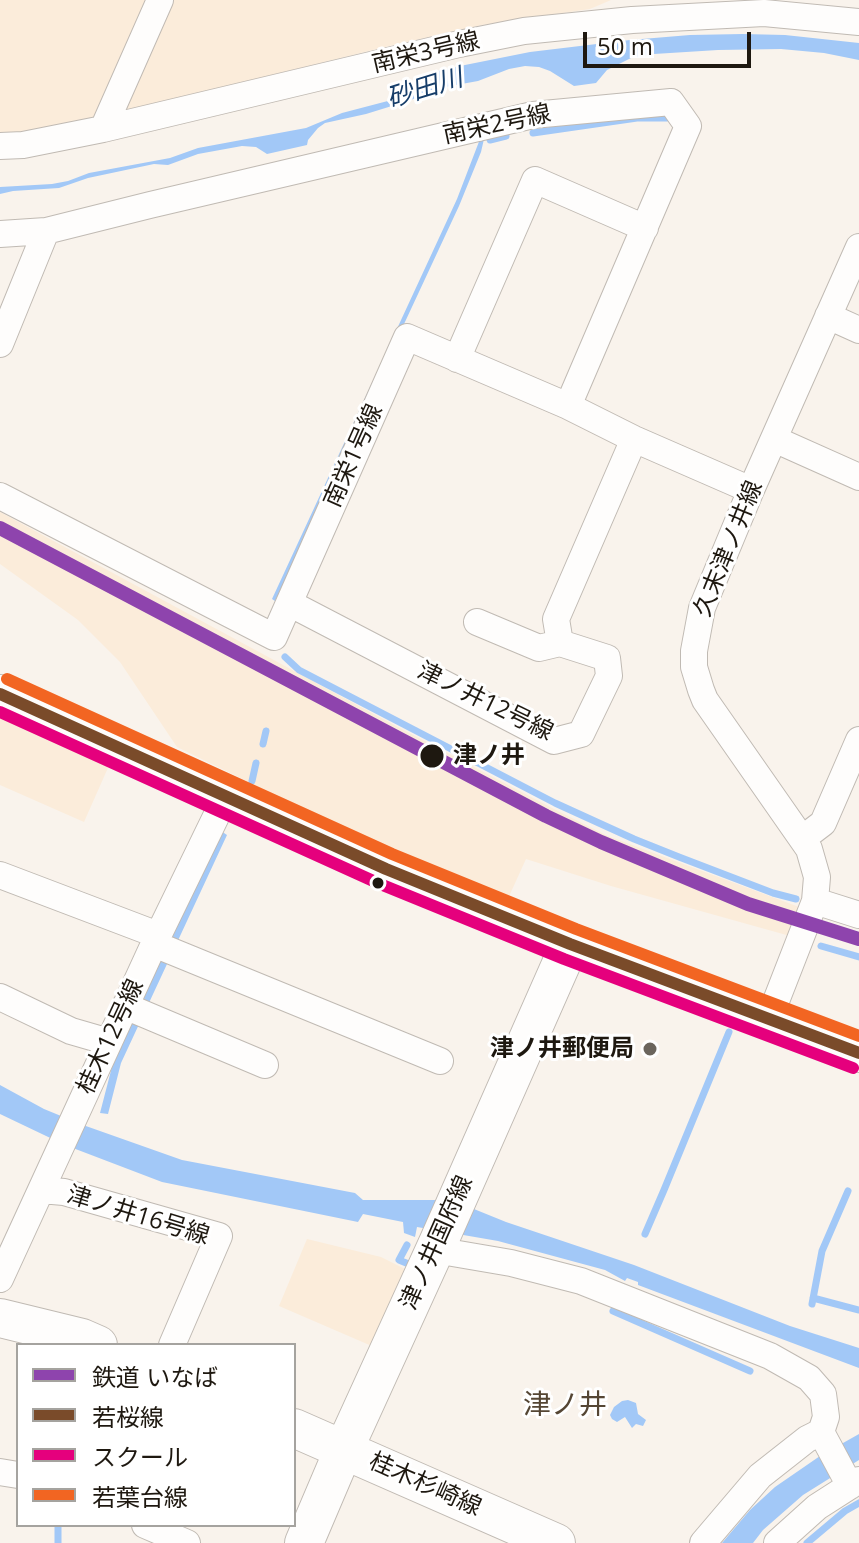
<!DOCTYPE html>
<html>
<head>
<meta charset="utf-8">
<style>
  body { margin:0 }
  #map { position:relative; width:859px; height:1543px; overflow:hidden; background:#f9f3ec; font-family:"Open Sans","Noto Sans JP",sans-serif }
  canvas { display:block }
  .legend { position:absolute; left:16px; top:1343px; width:280px; height:184px; box-sizing:border-box; background:#fff; border:2px solid #a5a39f; margin:0; padding:10px 14px; list-style:none; font-size:24px; color:#1e1810 }
  .legend li { display:flex; align-items:center; gap:16px; height:40px }
  .legend b { width:40px; border:2px solid #a5a39f }
  .scale { position:absolute; left:583px; top:32px; width:168px; height:36px; box-sizing:border-box; border:4px solid #1e1810; border-top:0; padding-left:10px; font-size:24px; line-height:28px; white-space:nowrap; color:#1e1810; -webkit-text-stroke:6px #fff; paint-order:stroke }
</style>
</head>
<body>
<div id="map">
<canvas width="859" height="1543"></canvas>
<ul class="legend">
<li><b style="height:10px;background:#8e44ad"></b>鉄道 いなば</li>
<li><b style="height:10px;background:#7a4b2a"></b>若桜線</li>
<li><b style="height:10px;background:#e5007d"></b>スクール</li>
<li><b style="height:10px;background:#f26522"></b>若葉台線</li>
</ul>
<div class="scale">50 m</div>
</div>
<script>
const ctx = document.querySelector('canvas').getContext('2d');
ctx.lineJoin = 'round';
function fillPath(path, color) {
  ctx.fillStyle = color;
  ctx.fill(path, 'evenodd');
}
function shape(rows) {
  const path = new Path2D();
  for (const r of rows) {
    path.moveTo(r[0], r[1]);
    for (let i = 2; i < r.length; i += 2) path.lineTo(r[i], r[i + 1]);
  }
  return path;
}
function stroke(path, color, width, dash) {
  ctx.strokeStyle = color;
  ctx.lineWidth = width;
  ctx.lineCap = dash ? 'butt' : 'round';
  ctx.setLineDash(dash || []);
  ctx.stroke(path);
}
function drawText(font, color, halo, rows, align = 'center') {
  ctx.font = font + ' "Open Sans","Noto Sans JP",sans-serif';
  ctx.lineWidth = 6;
  ctx.setLineDash([]);
  ctx.textBaseline = 'middle';
  ctx.strokeStyle = halo;
  ctx.fillStyle = color;
  for (const [text, x, y, turn = 0] of rows) {
    ctx.save();
    ctx.translate(x, y);
    ctx.rotate((+turn || 0) * Math.PI / 180);
    ctx.textAlign = isNaN(turn) ? turn : align;
    if (halo) ctx.strokeText(text, 0, 0);
    ctx.fillText(text, 0, 0);
    ctx.restore();
  }
}
fillPath(shape([
  [0,0,611,0,590,9,482,25,385,47,79,123,21,134,0,135],
  [0,512,396,726,554,809,608,836,799,907,790,936,611,886,526,859,506,903,390,851,177,747,120,662,78,620,0,564],
  [0,712,111,761,84,822,0,785],
  [307,1239,381,1257,407,1270,374,1347,279,1306]
]), '#fbecda');
fillPath(shape([
  [743,34,785,35,859,43,859,60,824,53,781,49,718,50,654,54,631,58,607,70,596,83,574,86,550,71,539,67,525,66,509,69,478,81,445,87,408,101,366,114,325,123,318,128,308,140,307,145,267,154,256,147,242,146,198,154,168,165,154,164,88,178,59,188,13,191,0,194,0,187,52,184,68,181,89,173,170,158,198,148,306,128,342,113,403,97,423,88,437,75,438,71,465,65,530,52,630,40,690,35],
  [480,139,484,139,481,152,459,206,275,601,272,599,457,199],
  [221,831,227,835,121,1063,108,1114,100,1113,114,1059],
  [0,1085,44,1109,83,1125,182,1160,355,1193,363,1200,443,1200,469,1207,506,1222,634,1265,790,1326,859,1348,859,1368,638,1285,638,1282,627,1278,625,1281,605,1270,498,1241,417,1227,415,1237,404,1233,403,1222,363,1214,358,1222,162,1182,65,1145,0,1114],
  [628,1400,636,1403,638,1414,646,1420,643,1426,636,1424,632,1428,625,1417,617,1422,612,1419,610,1415,614,1407,622,1401],
  [859,1434,859,1460,803,1495,763,1530,753,1543,722,1543,750,1510,775,1487,820,1456]
]), '#a2c8f7');
stroke(shape([
  [533,133,637,118,667,118],
  [490,140,506,136],
  [285,657,299,670,555,803,634,839,679,857,773,893,796,899],
  [263,744,266,731],
  [252,781,256,763],
  [821,946,859,957],
  [645,1234,664,1190,729,1032],
  [407,1245,399,1260,411,1265,409,1270],
  [813,1298,859,1310],
  [812,1304,822,1251,848,1191],
  [613,1311,750,1371],
  [58,1543,58,1526],
  [807,1543,845,1511,859,1503]
]), '#a2c8f7', 7);
const street = shape([
  [103,129,160,0],
  [0,146,23,145,103,129,459,44,524,31,632,20,764,13,859,22],
  [0,234,46,231,150,205,533,115,671,102,688,126,568,406],
  [828,316,859,330],
  [0,344,46,231],
  [457,359,535,180,645,228],
  [774,439,859,477],
  [0,496,274,637,407,337,568,406,634,439,751,490],
  [289,603,554,741,581,734,609,676,607,658,560,643,556,619,634,439],
  [477,622,539,648,560,643],
  [802,839,823,823,859,740],
  [0,875,158,935],
  [815,901,859,915],
  [154,944,440,1061],
  [0,997,71,1031,109,1042],
  [125,1006,265,1065],
  [769,1019,815,901,817,877,809,849,705,700,701,690,694,667,694,651,702,608,751,490,859,247],
  [41,1190,64,1192,219,1236,172,1345],
  [435,1250,511,1263,581,1281,770,1356,809,1378,823,1394,826,1417,821,1432,807,1439,760,1476,703,1543],
  [0,1279,154,944,226,796],
  [821,1432,850,1486],
  [0,1472,18,1475],
  [145,1525,187,1543],
  [777,1543,817,1507,859,1480]
]);
const secondary = shape([
  [0,694,386,869,570,944,859,1053],
  [0,1318,82,1338,98,1345],
  [294,1428,556,1543],
  [304,1543,344,1449,438,1243,570,944]
]);
stroke(street, '#c0bab3', 28);
stroke(secondary, '#c0bab3', 40);
stroke(street, '#fefdfc', 26);
stroke(secondary, '#fefdfc', 38);
stroke(shape([
  [0,694,386,869,570,944,859,1053]
]), '#7a4b2a', 12);
stroke(shape([
  [0,712,380,884,564,959,853,1068]
]), '#e5007d', 12);
stroke(shape([
  [7,679,392,854,576,929,859,1036]
]), '#f26522', 12);
stroke(shape([
  [0,528,546,816,601,842,748,904,859,939]
]), '#8e44ad', 14);
for (const [x, y, r, color] of [
  [432,756,13,"#1e1810"],
  [378,883,7,"#1e1810"],
  [650,1049,8,"#6b655d"]
]) {
  const dot = new Path2D();
  dot.arc(x, y, r, 0, 2 * Math.PI);
  ctx.fillStyle = color;
  ctx.fill(dot);
  stroke(dot, '#fff', 3);
}
drawText('24px', '#1e1810', '#fff', [
  ["南栄3号線",426,53,-13],
  ["南栄2号線",497,125,-12],
  ["南栄1号線",354,456,-66],
  ["久末津ノ井線",729,549,-68],
  ["津ノ井12号線",485,702,26],
  ["桂木12号線",111,1037,-65],
  ["津ノ井16号線",138,1216,17],
  ["津ノ井国府線",437,1243,-66],
  ["桂木杉崎線",425,1485,24]
]);
drawText('bold 24px', '#1e1810', '#fff', [
  ["津ノ井",453,756]
], 'left');
drawText('bold 24px', '#1e1810', '#fff', [
  ["津ノ井郵便局",634,1049]
], 'right');
drawText('italic 26px', '#163d69', '#fff', [
  ["砂田川",425,89,-17]
]);
drawText('28px', '#554634', '#fff', [
  ["津ノ井",565,1406]
]);
</script>
</body>
</html>
